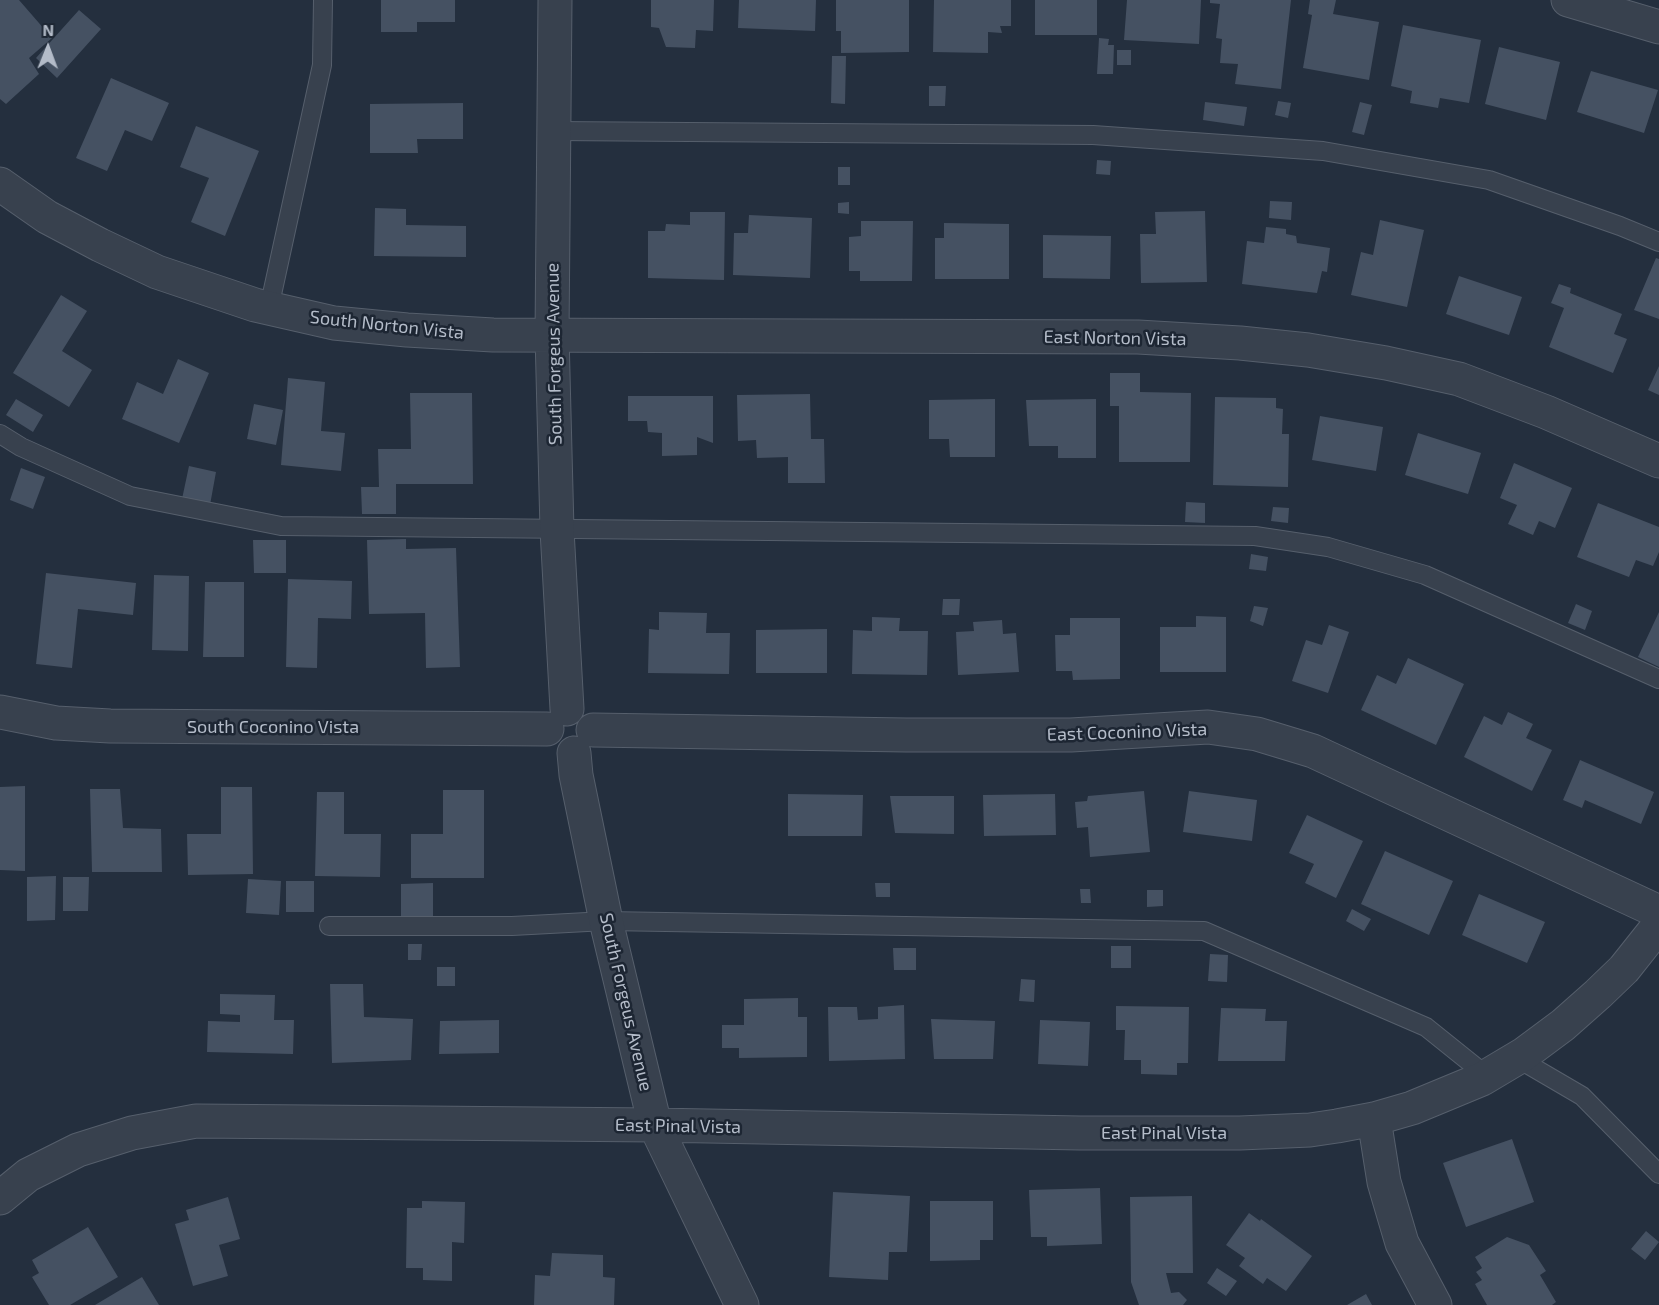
<!DOCTYPE html>
<html>
<head>
<meta charset="utf-8">
<style>
  body { margin:0 }
  #map { position:relative; width:1659px; height:1305px; overflow:hidden; background:#242f3e; font-family:"Exo 2",sans-serif }
  canvas { display:block }
  .north { position:absolute; left:18px; top:18px; width:60px; height:60px; -webkit-text-stroke:4px #1d2633; paint-order:stroke; rotate:1deg; font-size:16px; font-weight:700; line-height:24px; text-align:center; color:#b4bcc9 }
  .north::after { content:''; display:block; margin:auto; width:21px; height:27px; background:#b4bcc9; clip-path:polygon(50% 0,100% 100%,50% 72%,0 100%) }
</style>
</head>
<body>
<div id="map">
<canvas width="1659" height="1305"></canvas>
<div class="north">N</div>
</div>
<script>
const ctx = document.querySelector('canvas').getContext('2d');
ctx.lineJoin = 'round';
function fillPath(path, color) {
  ctx.fillStyle = color;
  ctx.fill(path, 'evenodd');
}
function shape(rows) {
  const path = new Path2D();
  for (const r of rows) {
    path.moveTo(r[0], r[1]);
    for (let i = 2; i < r.length; i += 2) path.lineTo(r[i], r[i + 1]);
  }
  return path;
}
function stroke(path, color, width, dash) {
  ctx.strokeStyle = color;
  ctx.lineWidth = width;
  ctx.lineCap = dash ? 'butt' : 'round';
  ctx.setLineDash(dash || []);
  ctx.stroke(path);
}
function drawText(font, color, halo, rows, align = 'center') {
  ctx.font = font + ' "Exo 2",sans-serif';
  ctx.lineWidth = 5;
  ctx.setLineDash([]);
  ctx.textBaseline = 'middle';
  ctx.strokeStyle = halo;
  ctx.fillStyle = color;
  for (const [text, x, y, turn = 0] of rows) {
    ctx.save();
    ctx.translate(x, y);
    ctx.rotate((+turn || 0) * Math.PI / 180);
    ctx.textAlign = isNaN(turn) ? turn : align;
    if (halo) ctx.strokeText(text, 0, 0);
    ctx.fillText(text, 0, 0);
    ctx.restore();
  }
}
fillPath(shape([
  [0,0,19,0,52,38,29,58,39,74,6,104,0,99],
  [381,0,455,0,455,22,417,22,417,32,381,32],
  [651,0,714,0,713,31,696,30,695,48,666,47,659,28,651,27],
  [739,0,816,0,815,31,738,28],
  [836,0,909,0,909,52,841,53,841,31,836,31],
  [934,0,1011,0,1011,26,1000,26,1002,33,988,32,988,53,933,52],
  [1035,0,1097,0,1097,35,1035,35],
  [1127,0,1201,0,1199,44,1124,40],
  [1210,0,1291,0,1281,89,1235,84,1238,64,1220,63,1222,39,1216,38,1220,4,1210,3],
  [1310,0,1336,0,1333,14,1379,22,1369,80,1303,68,1312,15,1308,14],
  [79,10,101,29,57,78,36,58],
  [1403,25,1481,40,1469,103,1440,98,1438,108,1410,103,1412,91,1391,86],
  [1099,38,1109,39,1108,45,1114,45,1113,74,1097,74],
  [1499,47,1560,62,1546,120,1485,104],
  [1117,50,1131,50,1131,65,1117,65],
  [832,56,846,56,845,104,831,103],
  [1591,71,1658,90,1644,133,1577,112],
  [111,78,169,103,152,141,125,130,107,171,76,158],
  [929,86,946,86,945,106,929,106],
  [1278,101,1291,103,1288,118,1275,115],
  [1205,102,1247,107,1244,126,1203,120],
  [1360,102,1372,105,1364,135,1352,132],
  [463,103,463,139,417,139,418,153,370,153,370,104],
  [196,126,259,151,225,236,191,222,209,178,180,167],
  [1097,160,1111,161,1110,175,1096,174],
  [838,167,850,167,850,185,838,185],
  [1270,201,1292,202,1291,220,1269,218],
  [849,202,849,214,838,213,838,203],
  [375,208,406,209,406,225,466,226,466,257,374,256],
  [1205,211,1207,282,1141,283,1140,234,1156,234,1155,212],
  [690,212,725,212,724,280,648,278,648,231,665,231,666,224,690,225],
  [749,215,812,218,810,278,733,275,734,233,748,233],
  [1380,220,1424,230,1407,307,1351,295,1361,252,1373,255],
  [861,221,913,221,912,281,860,281,860,271,849,271,849,237,861,236],
  [944,223,1009,224,1009,279,935,279,935,238,944,238],
  [1266,227,1286,229,1286,234,1296,236,1297,243,1330,248,1327,272,1322,271,1317,293,1242,284,1247,241,1264,243],
  [1043,235,1111,236,1110,279,1043,278],
  [1656,258,1659,259,1659,319,1634,310],
  [1459,276,1522,297,1509,335,1446,314],
  [1559,284,1571,288,1570,293,1622,314,1614,334,1627,339,1613,373,1549,347,1564,308,1551,303],
  [61,295,87,311,62,351,92,370,69,407,13,373],
  [178,359,209,373,179,443,122,419,137,382,163,394],
  [1659,366,1659,395,1648,390],
  [1110,373,1140,373,1140,392,1191,393,1190,462,1119,462,1119,406,1110,406],
  [288,378,325,382,321,431,345,433,341,471,281,465],
  [410,393,472,393,473,484,396,484,396,514,362,514,361,487,379,487,378,449,411,449],
  [810,394,811,439,824,439,825,483,788,483,788,457,757,458,756,440,738,441,737,395],
  [628,396,713,396,713,443,697,437,697,455,662,456,662,433,648,432,647,421,628,421],
  [1215,397,1276,398,1276,408,1283,409,1282,434,1289,434,1288,487,1213,485],
  [16,399,43,415,33,432,6,415],
  [995,399,995,457,950,457,949,439,929,439,929,400],
  [1096,399,1096,458,1058,458,1058,446,1029,446,1026,400],
  [254,404,283,410,276,445,247,439],
  [1320,416,1383,427,1376,471,1312,460],
  [1418,433,1481,453,1468,494,1405,475],
  [1514,463,1572,488,1555,528,1539,521,1533,535,1508,524,1517,505,1500,498],
  [189,466,216,472,210,505,182,499],
  [21,468,45,477,33,509,10,500],
  [1186,502,1205,503,1205,523,1185,522],
  [1598,503,1659,527,1659,552,1653,566,1636,560,1629,577,1577,557],
  [1273,507,1289,508,1288,523,1271,521],
  [406,539,406,549,456,548,460,667,426,668,425,613,369,614,367,540],
  [253,540,286,540,286,573,254,573],
  [1251,554,1268,557,1266,571,1249,569],
  [46,573,136,583,133,615,78,609,72,668,36,664],
  [154,575,189,576,188,651,152,650],
  [288,579,352,581,351,619,318,618,317,668,286,667],
  [205,582,244,582,244,657,203,657],
  [943,599,960,599,959,615,942,615],
  [1576,604,1592,611,1585,630,1568,623],
  [1254,606,1268,608,1263,626,1250,621],
  [659,612,707,613,706,633,730,633,729,674,648,673,649,629,659,630],
  [1659,612,1659,667,1638,657],
  [1196,616,1226,617,1226,672,1160,672,1160,627,1196,627],
  [872,617,900,618,899,631,928,631,927,675,852,674,853,630,872,631],
  [1070,618,1120,618,1120,679,1073,680,1072,671,1056,671,1055,635,1070,635],
  [1002,620,1003,634,1016,633,1019,672,958,675,956,632,974,631,973,622],
  [1329,625,1349,632,1328,693,1292,681,1306,640,1322,645],
  [827,629,827,673,756,673,756,630],
  [1408,658,1464,684,1436,745,1361,710,1377,675,1396,684],
  [1508,712,1533,724,1526,738,1552,750,1532,791,1464,757,1484,716,1502,725],
  [1580,760,1654,792,1641,824,1585,800,1582,808,1563,800],
  [25,786,25,871,0,870,0,787],
  [221,787,252,787,253,874,188,875,187,834,221,834],
  [90,789,120,789,123,828,161,829,162,872,92,872],
  [443,790,484,790,484,878,411,878,411,834,443,834],
  [1144,791,1150,852,1090,857,1088,827,1077,828,1075,802,1087,801,1088,796],
  [1189,791,1257,800,1252,841,1183,832],
  [317,792,344,792,344,834,381,834,380,877,315,876],
  [788,794,863,795,862,836,788,836],
  [1055,794,1056,835,984,836,983,795],
  [890,796,954,796,954,834,895,833],
  [1307,815,1363,841,1336,898,1305,883,1314,864,1289,853],
  [1385,851,1453,881,1429,935,1361,904],
  [56,876,55,920,27,921,27,877],
  [63,877,89,877,88,911,63,911],
  [248,879,281,881,279,915,246,913],
  [286,881,314,881,314,912,286,912],
  [433,883,433,917,401,917,401,884],
  [875,883,890,883,890,897,876,897],
  [1080,889,1090,889,1091,903,1081,903],
  [1147,890,1163,890,1163,906,1147,907],
  [1479,894,1545,922,1527,963,1462,935],
  [1352,909,1371,919,1364,931,1346,921],
  [408,944,422,944,421,960,408,960],
  [1111,946,1131,946,1131,968,1111,968],
  [893,948,916,948,916,970,894,970],
  [1210,954,1228,955,1227,982,1208,981],
  [437,967,455,967,455,986,437,986],
  [1021,979,1035,980,1034,1002,1019,1001],
  [330,984,363,984,364,1017,413,1019,411,1060,332,1063],
  [220,994,275,995,274,1020,294,1020,293,1054,207,1052,208,1021,240,1022,240,1015,220,1014],
  [798,998,798,1017,807,1017,807,1057,739,1058,739,1048,722,1048,722,1025,744,1025,744,999],
  [904,1005,905,1059,829,1061,828,1007,857,1007,858,1020,878,1019,878,1007],
  [1116,1006,1189,1007,1188,1063,1177,1063,1177,1075,1141,1074,1141,1060,1124,1060,1125,1030,1116,1030],
  [1221,1008,1266,1009,1265,1021,1287,1021,1285,1061,1218,1061],
  [931,1019,995,1021,993,1059,934,1059],
  [499,1020,499,1053,439,1054,440,1021],
  [1040,1020,1090,1022,1088,1066,1038,1064],
  [1512,1139,1534,1202,1466,1227,1443,1163],
  [1100,1188,1102,1244,1047,1246,1047,1237,1031,1237,1029,1190],
  [833,1192,910,1196,907,1252,889,1252,888,1280,829,1277],
  [1192,1196,1193,1273,1166,1273,1171,1293,1179,1292,1187,1300,1183,1305,1139,1305,1131,1282,1130,1197],
  [228,1197,240,1239,219,1245,228,1276,193,1286,175,1224,189,1220,186,1210],
  [422,1201,465,1202,464,1243,452,1242,452,1281,423,1280,423,1268,406,1268,407,1208,422,1208],
  [930,1201,993,1201,993,1240,980,1240,980,1260,930,1261],
  [1249,1213,1260,1221,1261,1219,1312,1256,1286,1291,1267,1278,1263,1284,1239,1266,1245,1258,1226,1245],
  [88,1227,118,1277,70,1305,49,1305,32,1277,39,1273,32,1260],
  [1646,1231,1659,1242,1645,1260,1631,1249],
  [1507,1237,1529,1245,1546,1271,1540,1275,1556,1302,1552,1305,1487,1305,1475,1284,1482,1280,1476,1272,1482,1268,1475,1257],
  [552,1253,603,1255,603,1277,615,1278,614,1305,534,1305,535,1275,550,1276],
  [1217,1268,1237,1281,1226,1296,1207,1283],
  [142,1277,159,1305,95,1305],
  [1366,1294,1372,1305,1347,1305]
]), '#455162');
const service = shape([
  [554,131,1093,135,1323,151,1489,180,1620,226,1659,242],
  [269,308,322,65,323,0],
  [0,434,21,447,130,496,281,526,1255,536,1328,547,1425,575,1659,679],
  [329,926,512,926,606,921,1204,931,1426,1027,1487,1076],
  [1517,1058,1582,1096,1659,1174]
]);
const minor = shape([
  [555,0,552,335,557,530,567,709],
  [1568,0,1659,27],
  [0,184,47,217,100,245,157,272,255,305,334,323,407,330,493,335,1138,337,1240,343,1308,350,1386,363,1459,379,1546,412,1659,461],
  [0,712,56,723,110,726,547,729],
  [593,730,906,735,1071,735,1208,727,1257,734,1313,751,1659,912],
  [574,753,576,775,606,921,655,1125,742,1305],
  [1374,1119,1384,1182,1402,1243,1435,1305],
  [0,1198,28,1175,78,1150,132,1133,196,1121,655,1125,1080,1133,1240,1133,1310,1130,1337,1126,1374,1119,1412,1108,1482,1079,1524,1054,1563,1025,1598,994,1624,969,1659,925]
]);
stroke(service, '#565f6c', 20);
stroke(minor, '#565f6c', 35);
stroke(service, '#38414e', 18);
stroke(minor, '#38414e', 33);
drawText('18px', '#b4bcc9', '#1d2633', [
  ["South Norton Vista",387,325,6],
  ["East Norton Vista",1115,338,1],
  ["South Forgeus Avenue",554,354,-91],
  ["South Coconino Vista",273,727],
  ["East Coconino Vista",1127,732,-2],
  ["South Forgeus Avenue",626,1002,77],
  ["East Pinal Vista",678,1126,1],
  ["East Pinal Vista",1164,1133]
]);
</script>
</body>
</html>
